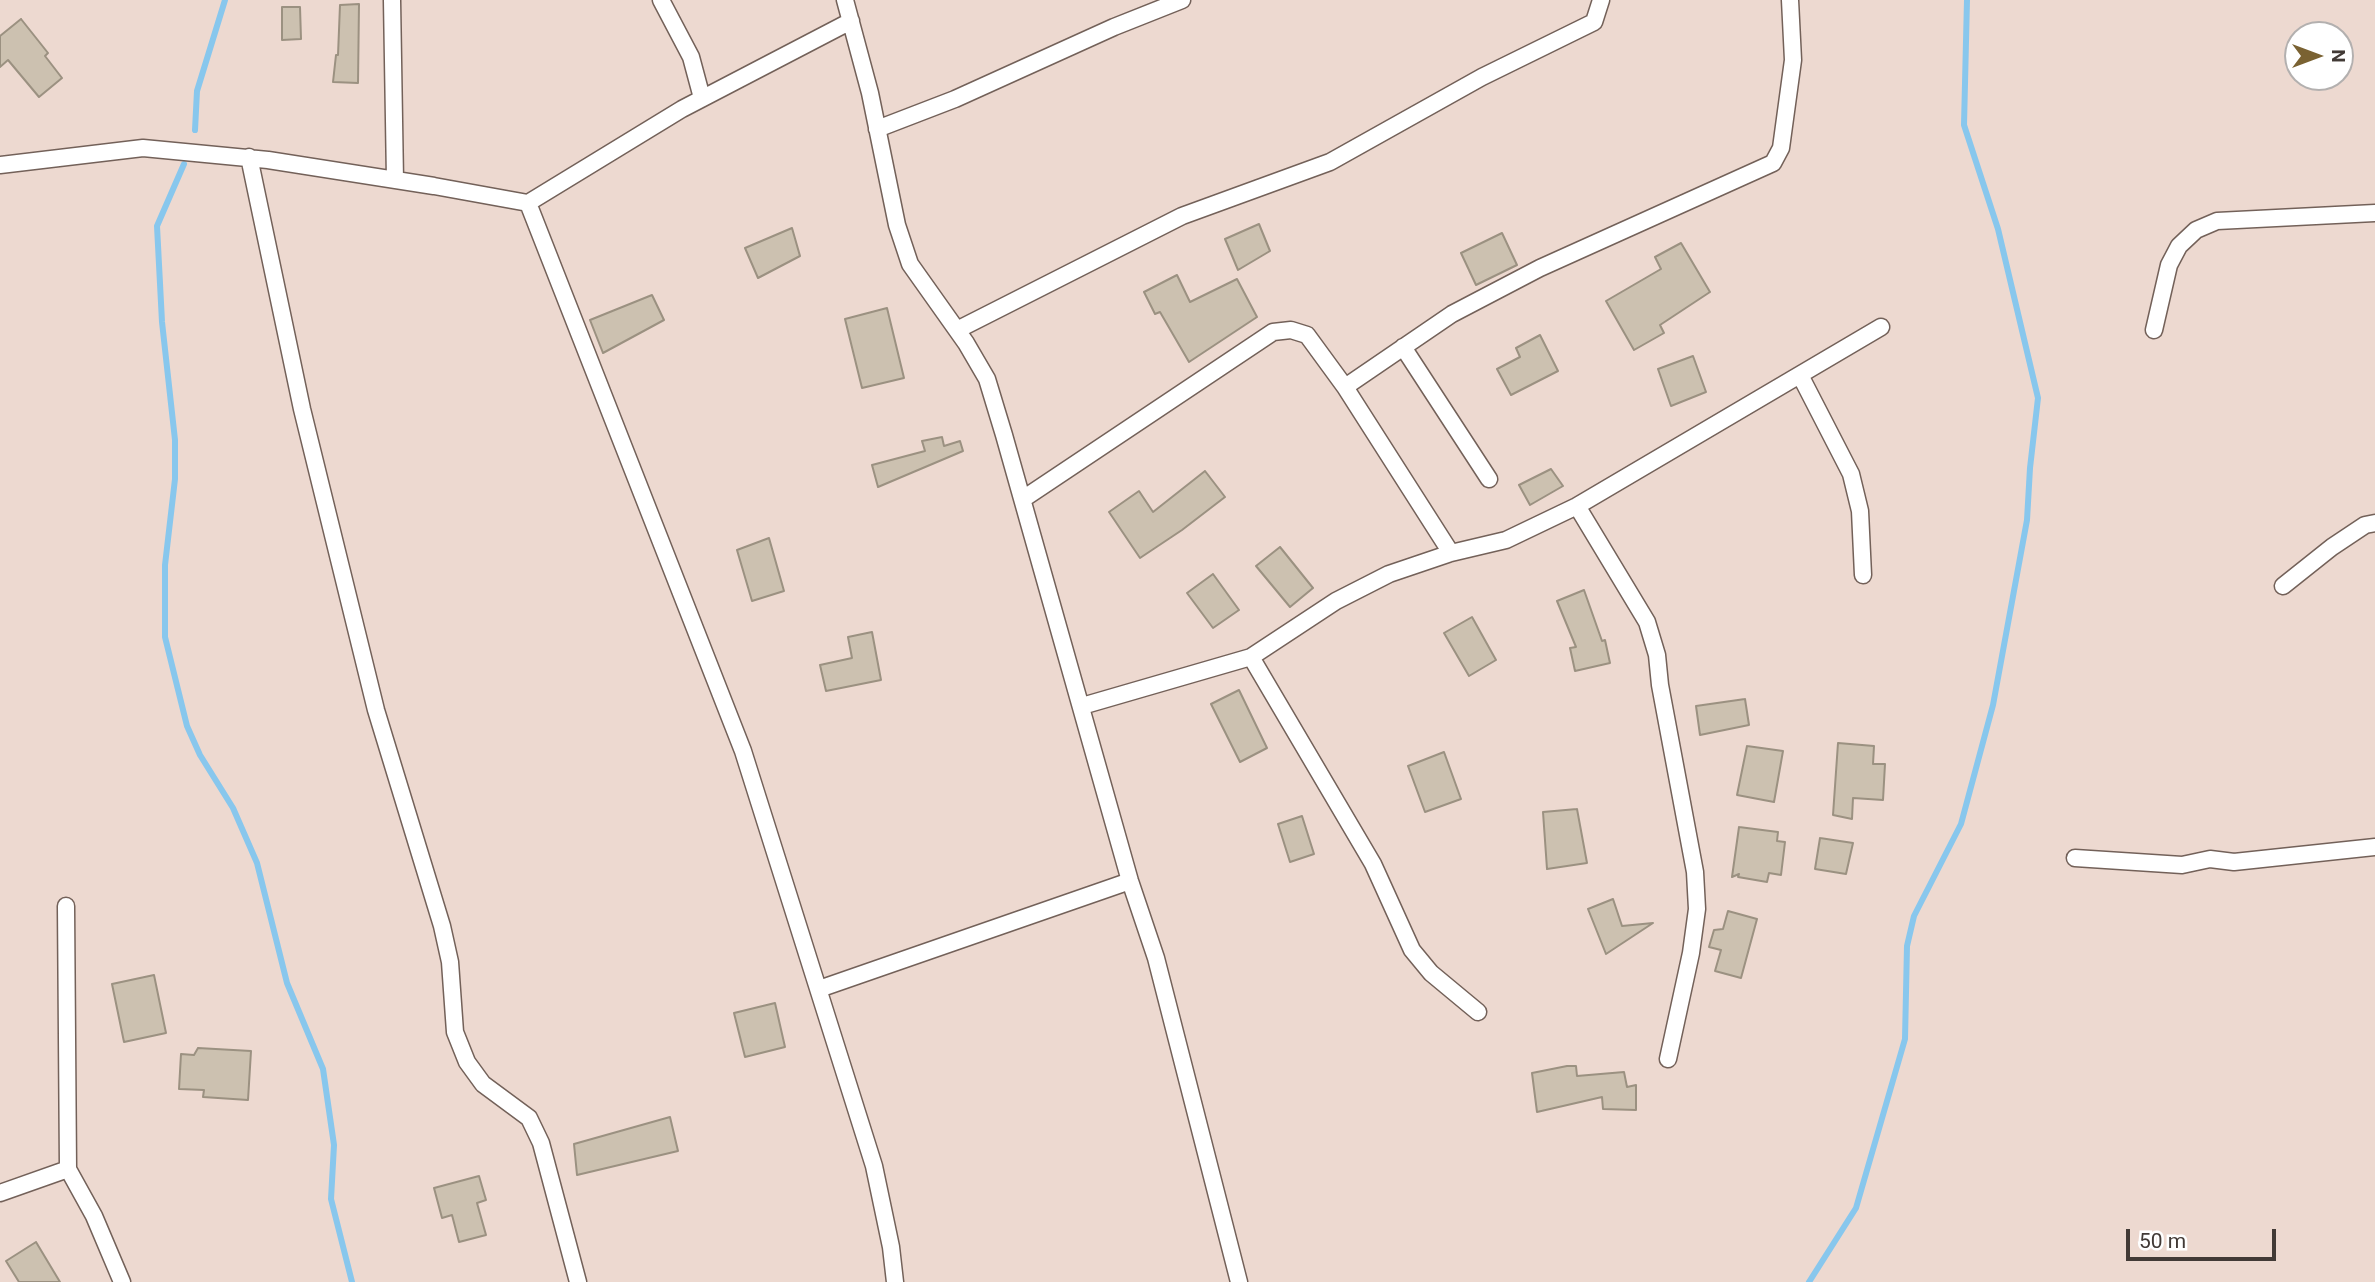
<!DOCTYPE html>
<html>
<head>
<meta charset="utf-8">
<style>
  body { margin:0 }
  #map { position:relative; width:2375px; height:1282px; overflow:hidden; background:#edd9d0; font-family:Roboto,sans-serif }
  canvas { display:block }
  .north { position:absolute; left:2284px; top:21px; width:70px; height:70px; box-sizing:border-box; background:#fff; border:2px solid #b3b0af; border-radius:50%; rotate:90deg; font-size:19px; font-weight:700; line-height:28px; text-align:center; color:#423a36 }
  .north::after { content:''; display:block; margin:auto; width:24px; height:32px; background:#7a6232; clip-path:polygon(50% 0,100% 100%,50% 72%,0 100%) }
  .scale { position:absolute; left:2126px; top:1229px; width:150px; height:32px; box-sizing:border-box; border:4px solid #423a36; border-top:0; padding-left:9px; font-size:21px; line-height:24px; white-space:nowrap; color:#423a36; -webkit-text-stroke:5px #fff; paint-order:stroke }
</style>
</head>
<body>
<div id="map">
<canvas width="2375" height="1282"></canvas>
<div class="north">N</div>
<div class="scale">50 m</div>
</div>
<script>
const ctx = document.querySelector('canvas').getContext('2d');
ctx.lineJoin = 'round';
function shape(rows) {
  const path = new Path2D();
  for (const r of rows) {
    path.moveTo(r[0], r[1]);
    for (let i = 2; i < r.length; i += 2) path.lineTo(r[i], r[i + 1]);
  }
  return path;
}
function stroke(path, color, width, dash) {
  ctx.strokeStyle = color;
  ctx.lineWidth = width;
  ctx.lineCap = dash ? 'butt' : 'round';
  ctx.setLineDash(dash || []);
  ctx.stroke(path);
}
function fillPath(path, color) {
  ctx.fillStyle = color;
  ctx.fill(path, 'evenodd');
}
stroke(shape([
  [195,130,197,91,225,0],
  [184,164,157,226,162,322,175,440,175,479,165,565,165,637,187,726,200,755,233,808,257,863,287,983,323,1069,334,1145,331,1199,352,1282],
  [1809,1282,1856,1208,1905,1039,1907,946,1914,916,1961,824,1993,705,2027,520,2030,468,2038,398,1998,229,1964,125,1967,0]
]), '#88c7ed', 6);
const building = shape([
  [359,4,358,83,333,82,336,55,338,55,340,5,359,4],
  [282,7,300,7,301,39,282,40,282,7],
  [21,19,48,53,45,56,62,78,39,97,8,60,0,67,0,36,21,19],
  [1259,224,1270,251,1238,270,1225,239,1259,224],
  [792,228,800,256,758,278,745,248,792,228],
  [1502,233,1517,265,1476,285,1461,253,1502,233],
  [1681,243,1710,292,1660,325,1664,333,1634,350,1606,301,1661,269,1655,257,1681,243],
  [1177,275,1190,302,1237,279,1257,317,1189,362,1160,312,1155,314,1144,292,1177,275],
  [652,295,664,320,603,353,590,320,652,295],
  [887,308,904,378,862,388,845,319,887,308],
  [1540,335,1558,371,1511,395,1497,369,1520,357,1516,348,1540,335],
  [1693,356,1706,392,1671,406,1658,369,1693,356],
  [942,437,944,446,960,441,963,451,878,487,872,465,925,451,922,441,942,437],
  [1551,469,1563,486,1530,505,1519,485,1551,469],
  [1205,471,1225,497,1182,530,1140,558,1109,512,1139,491,1153,512,1205,471],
  [769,538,784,591,752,601,737,550,769,538],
  [1280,547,1313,588,1290,607,1256,566,1280,547],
  [1213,574,1239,610,1213,628,1187,593,1213,574],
  [1584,590,1602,641,1605,640,1610,663,1575,671,1570,648,1576,647,1557,601,1584,590],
  [1472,617,1496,660,1469,676,1444,633,1472,617],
  [872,632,881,680,826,691,820,665,852,658,848,637,872,632],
  [1239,690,1267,748,1240,762,1211,704,1239,690],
  [1745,699,1749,725,1700,735,1696,706,1745,699],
  [1838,743,1874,746,1873,764,1885,764,1883,800,1853,798,1852,819,1833,815,1838,743],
  [1747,746,1783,751,1774,802,1737,795,1747,746],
  [1444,752,1461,799,1425,812,1408,766,1444,752],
  [1577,809,1587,863,1547,869,1543,812,1577,809],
  [1302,816,1314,854,1290,862,1278,824,1302,816],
  [1739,827,1778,832,1777,841,1785,842,1781,875,1769,873,1767,882,1738,877,1739,874,1732,877,1739,827],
  [1820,838,1853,843,1846,874,1815,869,1820,838],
  [1613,899,1622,926,1653,923,1606,954,1588,909,1613,899],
  [1728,911,1757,919,1741,978,1715,971,1721,950,1709,947,1714,930,1723,929,1728,911],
  [154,975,166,1033,124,1042,112,984,154,975],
  [775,1003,785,1047,745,1057,734,1013,775,1003],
  [198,1048,251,1051,248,1100,203,1097,204,1090,179,1089,181,1054,194,1055,198,1048],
  [1567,1066,1576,1066,1577,1076,1624,1072,1627,1087,1636,1085,1636,1110,1603,1109,1602,1097,1537,1112,1532,1073,1567,1066],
  [670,1117,678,1151,577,1175,574,1144,670,1117],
  [479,1176,486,1200,477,1203,486,1235,459,1242,452,1215,442,1218,434,1188,479,1176],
  [36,1242,60,1282,19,1282,6,1261,36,1242]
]);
fillPath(building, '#ccc1b0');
stroke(building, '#9b9181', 2);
const minor = shape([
  [392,0,395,180],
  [661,0,691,57,702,98],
  [845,0,870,93,897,225,910,264,966,343,987,379,1004,435,1130,881,1156,958,1239,1282],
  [877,129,955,99,1114,27,1182,0],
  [249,157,302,409,376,710,442,926,450,962,455,1032,467,1062,483,1084,529,1118,541,1143,578,1282],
  [0,165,143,148,268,160,434,186,528,203,743,751,874,1166,891,1247,895,1282],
  [528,203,682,109,851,21],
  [957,330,1182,216,1330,162,1482,77,1594,22,1601,0],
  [2154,330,2169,265,2179,246,2196,230,2217,221,2375,213],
  [1403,347,1489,479],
  [1800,375,1851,474,1860,511,1863,575],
  [1345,387,1452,314,1540,268,1773,163,1781,148,1793,60,1790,0],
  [1023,499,1273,332,1291,330,1307,335,1345,387,1451,553],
  [1577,506,1647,622,1657,655,1660,685,1695,872,1697,909,1691,953,1668,1059],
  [2283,586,2332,547,2365,525,2375,523],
  [1251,657,1373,864,1412,950,1431,973,1478,1012],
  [1082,706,1251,657,1336,601,1389,574,1451,553,1506,540,1577,506,1881,327],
  [2075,858,2182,865,2210,859,2234,862,2375,847],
  [66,906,68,1169,94,1216,122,1282],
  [819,989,1130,881],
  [0,1193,68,1169]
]);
stroke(minor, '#736159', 19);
stroke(minor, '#fff', 16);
</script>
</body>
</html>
